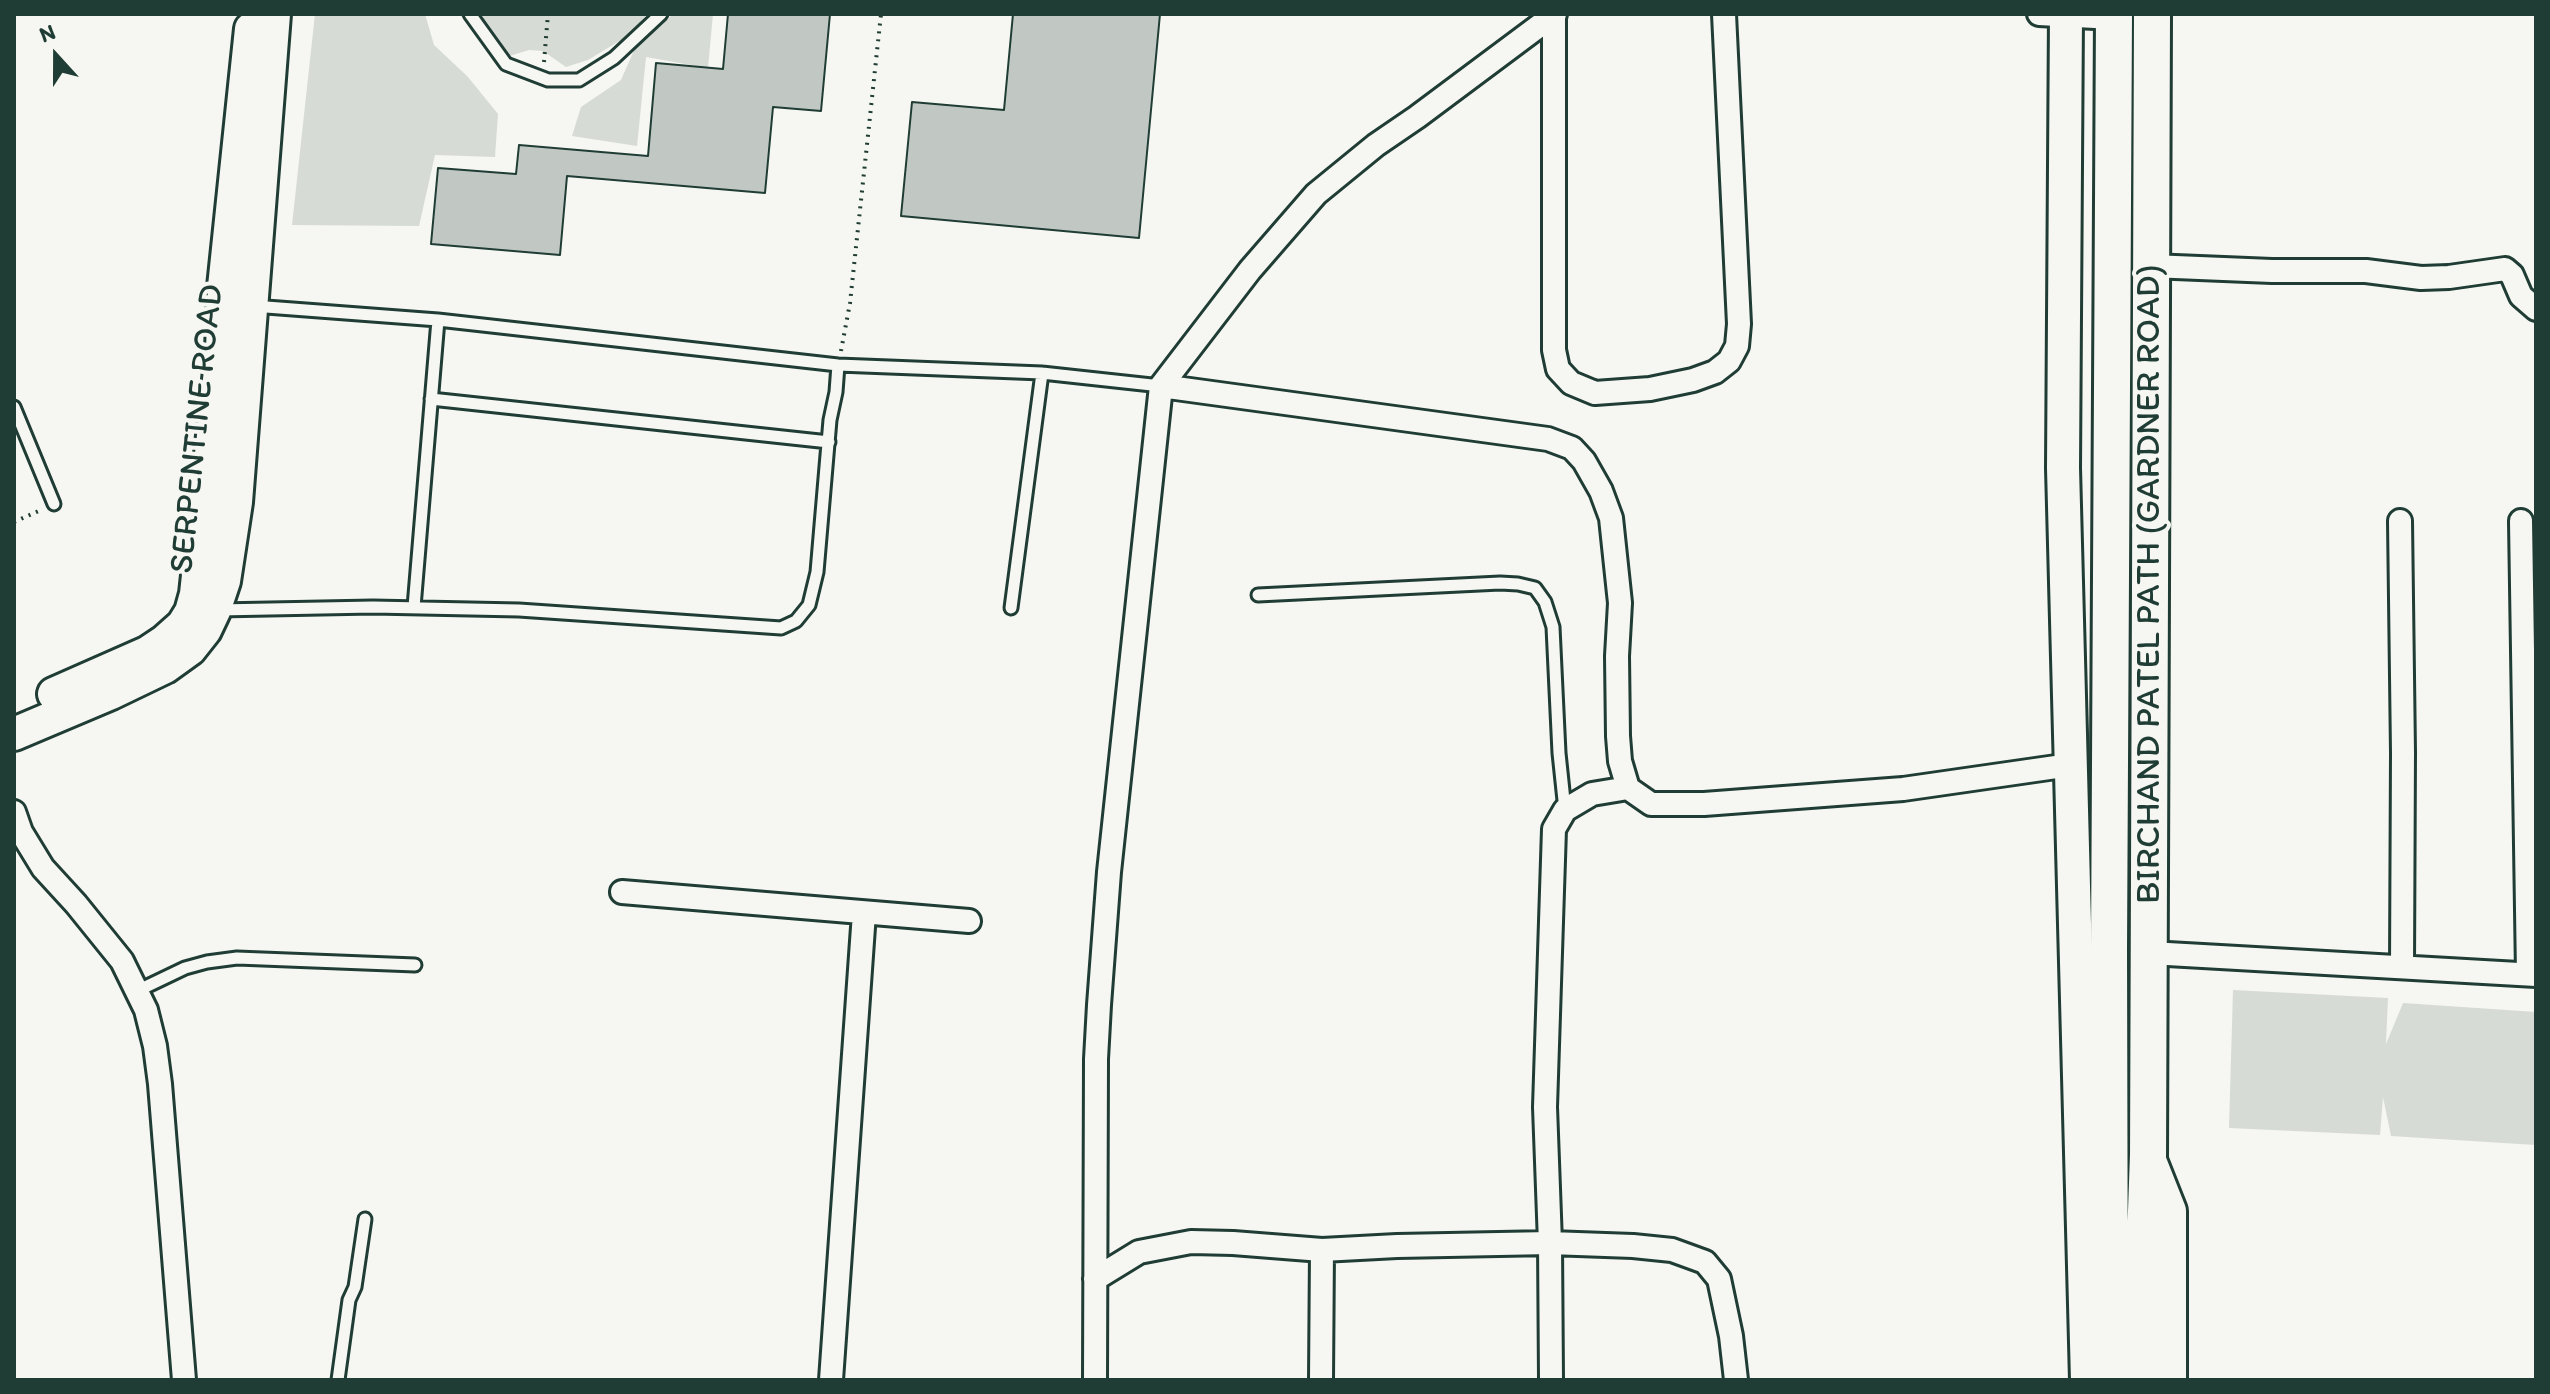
<!DOCTYPE html>
<html>
<head>
<meta charset="utf-8">
<style>
  body { margin:0 }
  #map { position:relative; width:2550px; height:1394px; overflow:hidden; background:#f6f6f2; font-family:Itim,sans-serif }
  canvas { display:block }
  .frame { position:absolute; inset:0; border:16px solid #1f3d34; pointer-events:none }
  .north { position:absolute; left:16px; top:16px; width:80px; height:80px; -webkit-text-stroke:6px #f6f6f2; paint-order:stroke; rotate:339deg; font-size:22px; font-weight:700; line-height:32px; text-align:center; color:#1f3d34 }
  .north::after { content:''; display:block; margin:auto; width:28px; height:36px; background:#1f3d34; clip-path:polygon(50% 0,100% 100%,50% 72%,0 100%) }
</style>
</head>
<body>
<div id="map">
<canvas width="2550" height="1394"></canvas>
<div class="frame"></div>
<div class="north">N</div>
</div>
<script>
const ctx = document.querySelector('canvas').getContext('2d');
ctx.lineJoin = 'round';
function fillPath(path, color) {
  ctx.fillStyle = color;
  ctx.fill(path, 'evenodd');
}
function shape(rows) {
  const path = new Path2D();
  for (const r of rows) {
    path.moveTo(r[0], r[1]);
    for (let i = 2; i < r.length; i += 2) path.lineTo(r[i], r[i + 1]);
  }
  return path;
}
function stroke(path, color, width, dash) {
  ctx.strokeStyle = color;
  ctx.lineWidth = width;
  ctx.lineCap = dash ? 'butt' : 'round';
  ctx.setLineDash(dash || []);
  ctx.stroke(path);
}
function drawText(font, color, halo, rows, align = 'center') {
  ctx.font = font + ' Itim,sans-serif';
  ctx.lineWidth = 8;
  ctx.setLineDash([]);
  ctx.textBaseline = 'middle';
  ctx.strokeStyle = halo;
  ctx.fillStyle = color;
  for (const [text, x, y, turn = 0] of rows) {
    ctx.save();
    ctx.translate(x, y);
    ctx.rotate((+turn || 0) * Math.PI / 180);
    ctx.textAlign = isNaN(turn) ? turn : align;
    if (halo) ctx.strokeText(text, 0, 0);
    ctx.fillText(text, 0, 0);
    ctx.restore();
  }
}
fillPath(shape([
  [315,14,425,14,434,45,468,77,498,114,495,157,435,155,419,226,292,225],
  [476,14,648,14,621,40,588,60,566,67,543,51,529,50,509,56],
  [673,14,713,14,708,68,646,57,637,146,572,136,581,107,621,80,635,48],
  [2233,990,2388,998,2386,1044,2403,1003,2536,1012,2536,1145,2391,1136,2383,1097,2380,1135,2229,1128]
]), '#d6dbd6');
const building = shape([
  [728,14,830,14,821,111,773,107,765,193,567,176,560,255,431,244,438,168,516,174,519,145,648,156,656,63,723,69,728,14],
  [1013,14,1160,14,1139,238,901,216,912,102,1004,110,1013,14]
]);
fillPath(building, '#c1c8c3');
stroke(building, '#1f3d34', 2);
const lane = shape([
  [470,14,506,64,548,80,579,80,614,58,661,14],
  [253,306,438,320,838,365,1042,373,1161,386],
  [431,399,829,442],
  [14,407,54,504],
  [1258,595,1500,583,1518,584,1535,588,1545,602,1553,627,1559,753,1565,810],
  [414,607,438,320],
  [1011,608,1042,373],
  [218,610,373,607,519,610,781,628,796,621,809,605,817,572,830,420,836,392,838,365],
  [137,991,185,968,207,962,237,958,415,965],
  [338,1380,349,1300,355,1287,365,1219]
]);
const street = shape([
  [2039,14,2114,18],
  [1554,15,1554,350,1558,369,1571,383,1595,393,1650,389,1693,380,1715,372,1729,361,1737,346,1739,324,1724,14],
  [2151,266,2272,271,2366,271,2421,278,2449,277,2505,269,2512,275,2521,296,2536,309],
  [1161,386,1548,439,1572,448,1584,461,1601,491,1611,518,1620,603,1617,656,1618,736,1620,761,1628,788,1651,804,1704,804,1903,789,2070,765],
  [2400,521,2403,753,2402,967],
  [2521,521,2528,974],
  [14,812,21,832,43,868,76,904,122,961,146,1010,155,1046,160,1084,184,1380],
  [622,892,969,921],
  [2150,953,2536,975],
  [1095,1279,1139,1252,1191,1242,1233,1243,1322,1250,1397,1246,1550,1243,1633,1246,1672,1250,1705,1262,1719,1279,1731,1336,1736,1380],
  [831,1380,864,913],
  [1095,1380,1096,1059,1099,1005,1109,872,1161,386,1250,270,1316,194,1376,145,1417,117,1555,14],
  [1321,1380,1322,1250],
  [1551,1380,1550,1243,1545,1107,1554,829,1565,810,1592,794,1628,788]
]);
const secondary = shape([
  [2066,14,2063,468,2087,1380],
  [54,694,147,653,165,641,183,625,191,612,196,594,222,352,224,287,251,29],
  [14,734,111,693,165,667,190,649,205,630,214,611,224,581,236,502,274,14],
  [2149,1158,2170,1211,2170,1380]
]);
const primary = shape([
  [2110,1380,2109,950,2114,14],
  [2140,1380,2148,1155,2152,14]
]);
stroke(lane, '#1f3d34', 17);
stroke(street, '#1f3d34', 28);
stroke(secondary, '#1f3d34', 38);
stroke(primary, '#1f3d34', 42);
stroke(shape([
  [544,62,548,14],
  [841,351,850,303,881,14],
  [14,522,41,510]
]), '#1f3d34', 4, [2, 6]);
stroke(lane, '#f6f6f2', 11);
stroke(street, '#f6f6f2', 22);
stroke(secondary, '#f6f6f2', 32);
stroke(primary, '#f6f6f2', 36);
drawText('34px', '#1f3d34', '#f6f6f2', [
  ["SERPENTINE ROAD",198,429,-84],
  ["BIRCHAND PATEL PATH (GARDNER ROAD)",2150,584,-90]
]);
</script>
</body>
</html>
